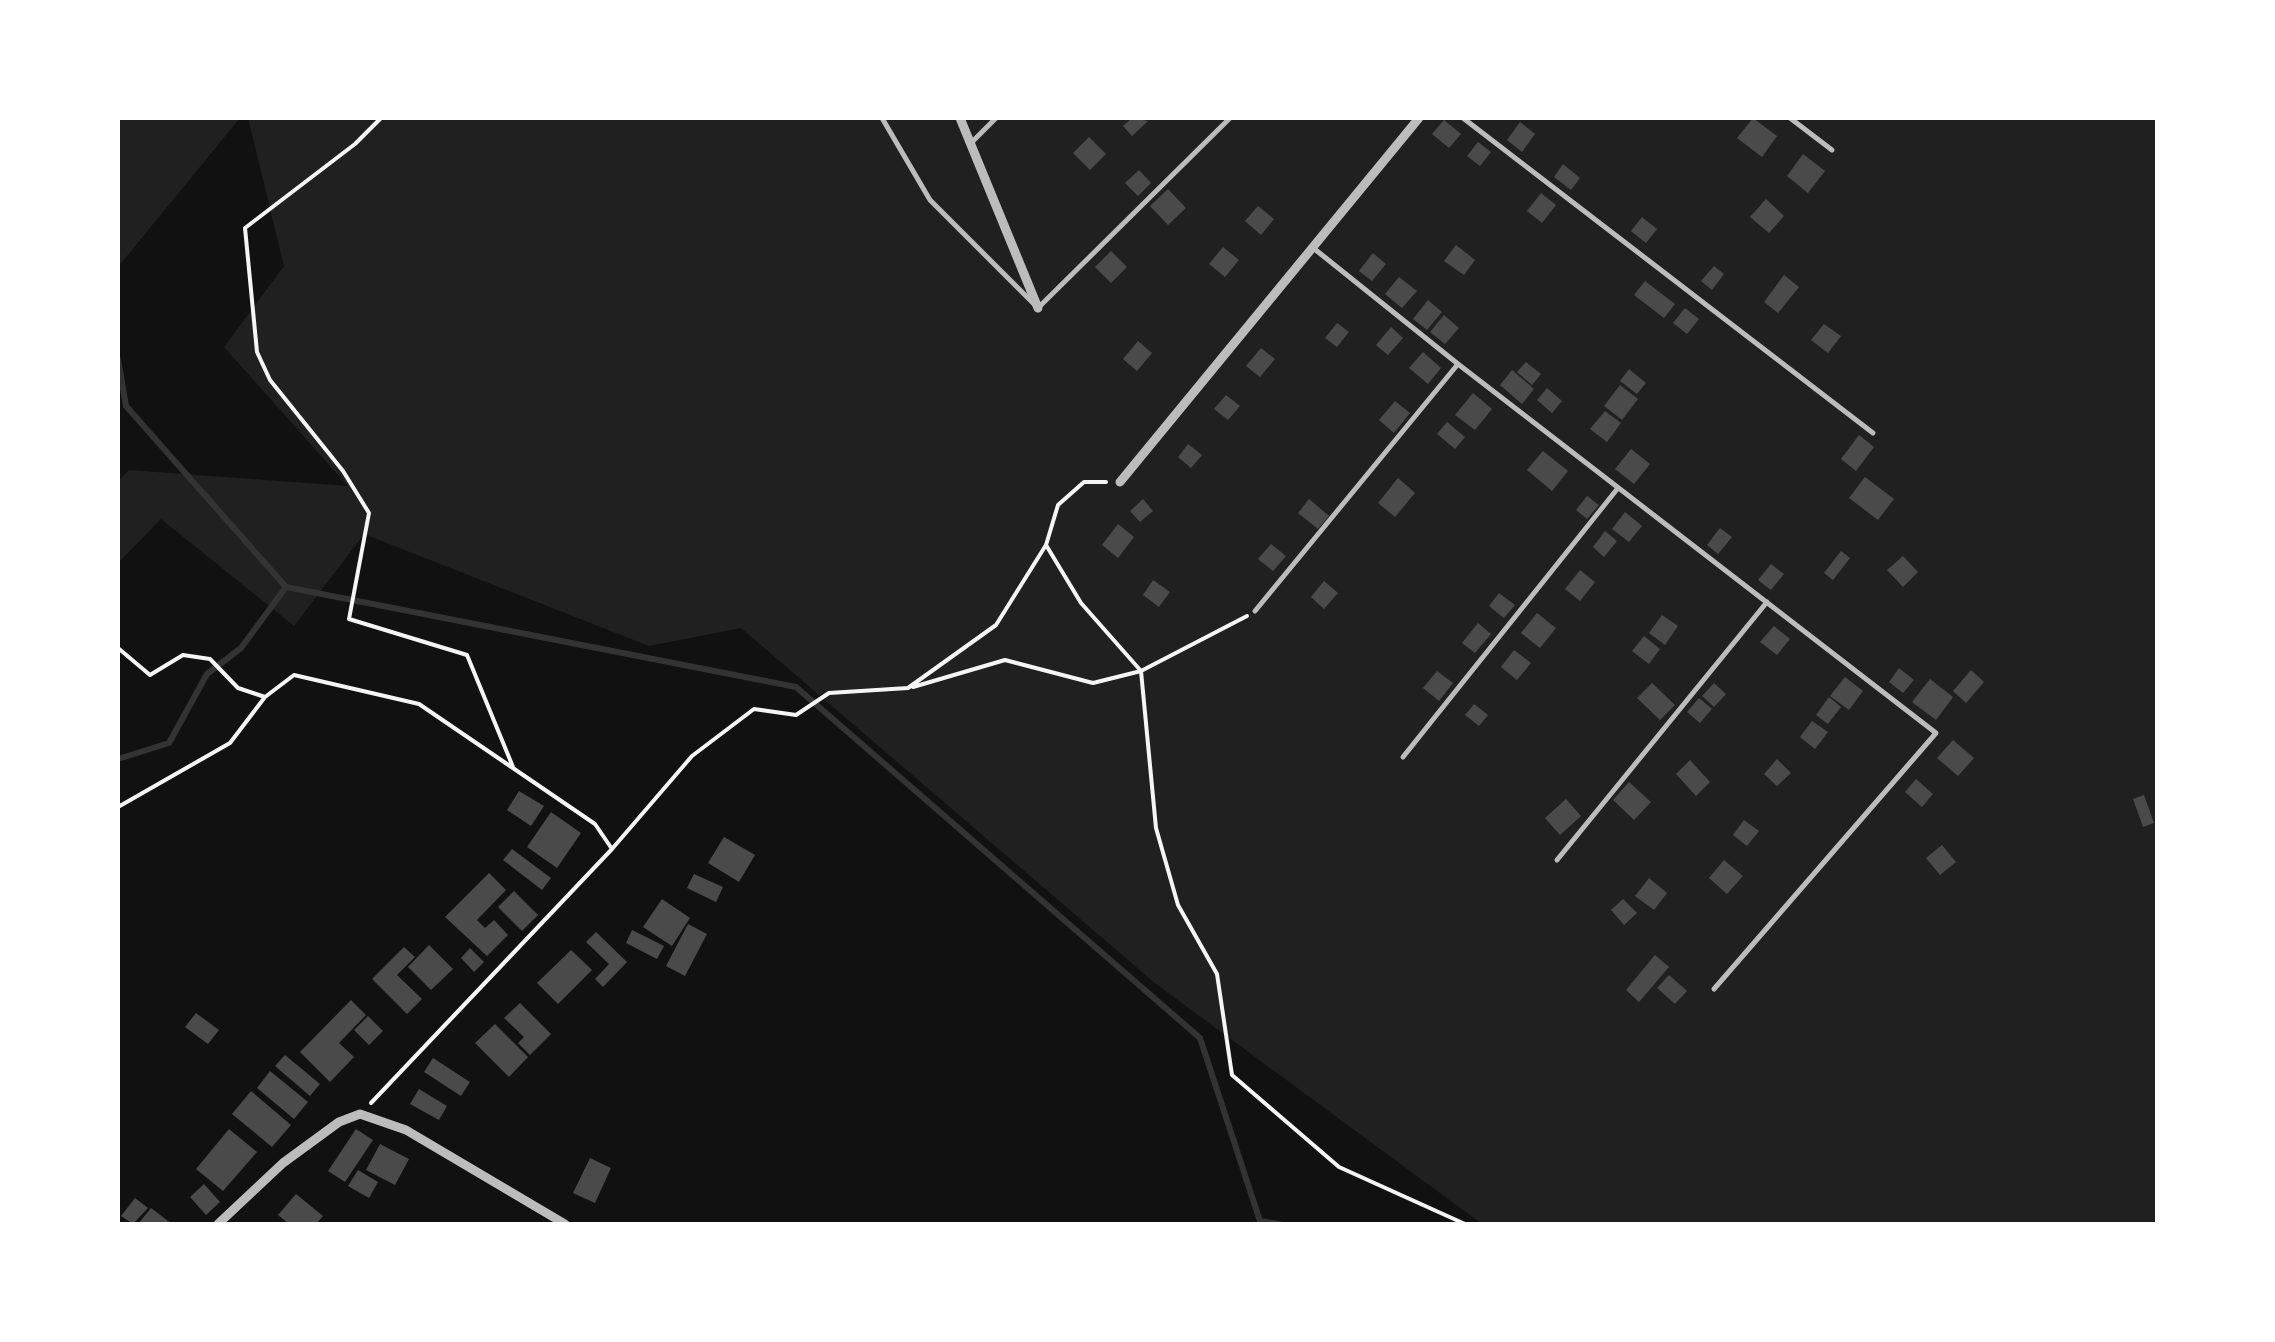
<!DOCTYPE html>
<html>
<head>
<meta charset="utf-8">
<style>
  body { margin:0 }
  #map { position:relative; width:2275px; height:1342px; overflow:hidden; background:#111; font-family:"PT Serif",serif }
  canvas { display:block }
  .frame { position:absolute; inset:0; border:120px solid #fff; pointer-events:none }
</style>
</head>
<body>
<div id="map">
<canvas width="2275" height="1342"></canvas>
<div class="frame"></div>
</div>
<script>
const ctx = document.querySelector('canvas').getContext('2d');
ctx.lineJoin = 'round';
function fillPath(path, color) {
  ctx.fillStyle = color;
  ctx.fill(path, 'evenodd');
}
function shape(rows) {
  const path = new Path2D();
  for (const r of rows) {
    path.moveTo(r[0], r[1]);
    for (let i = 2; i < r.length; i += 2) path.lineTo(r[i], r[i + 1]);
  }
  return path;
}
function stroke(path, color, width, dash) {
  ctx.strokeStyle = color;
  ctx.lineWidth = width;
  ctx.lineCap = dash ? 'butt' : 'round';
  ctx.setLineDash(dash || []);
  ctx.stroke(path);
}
fillPath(shape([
  [118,118,240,118,118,267],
  [248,118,2157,118,2157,1224,1482,1224,1156,984,741,628,649,646,364,534,294,626,161,519,118,563,118,481,129,470,348,486,224,347,284,266]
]), '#202020');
stroke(shape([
  [118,359,126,406,286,587,796,687,1200,1038,1260,1221,1279,1224],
  [118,759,169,743,207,674,241,648,286,587]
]), '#333', 6);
fillPath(shape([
  [1132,118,1148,121,1132,136,1123,126],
  [1753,118,1777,136,1762,157,1737,138],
  [1444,120,1461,134,1449,148,1432,134],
  [1520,122,1535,134,1522,152,1507,140],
  [1089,137,1106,154,1090,170,1073,153],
  [1478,142,1491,152,1480,166,1467,156],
  [1803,154,1825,171,1808,193,1787,176],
  [1563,164,1580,178,1571,190,1554,177],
  [1139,170,1151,183,1138,196,1125,183],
  [1168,189,1186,208,1168,225,1150,206],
  [1541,193,1556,205,1542,223,1527,211],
  [1766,199,1784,216,1769,233,1750,217],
  [1258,206,1274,219,1261,235,1245,221],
  [1642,217,1657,229,1646,243,1631,231],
  [1456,245,1475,260,1464,275,1444,261],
  [1223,247,1239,260,1225,277,1209,264],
  [1111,251,1127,267,1111,283,1095,267],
  [1373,253,1386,264,1372,281,1359,271],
  [1714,266,1724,274,1712,290,1701,281],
  [1784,275,1799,287,1778,313,1764,302],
  [1399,277,1417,291,1402,308,1385,294],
  [1645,281,1675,304,1664,318,1634,295],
  [1428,300,1442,312,1427,330,1413,319],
  [1685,308,1699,319,1687,334,1673,323],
  [1444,315,1459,328,1445,344,1430,332],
  [1337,323,1349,332,1337,347,1325,338],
  [1824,324,1841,336,1828,353,1811,340],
  [1391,327,1403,338,1388,355,1376,345],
  [1138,341,1152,353,1137,371,1123,359],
  [1261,348,1275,359,1260,377,1246,366],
  [1423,352,1441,368,1428,384,1409,368],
  [1526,362,1541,374,1532,385,1517,372],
  [1629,369,1646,383,1637,394,1620,381],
  [1512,370,1534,389,1522,404,1500,385],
  [1620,385,1638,399,1622,420,1604,406],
  [1547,388,1562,401,1552,413,1537,400],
  [1473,393,1492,409,1475,430,1455,415],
  [1226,395,1240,406,1228,420,1214,409],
  [1395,401,1410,413,1394,433,1379,420],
  [1605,411,1621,423,1607,442,1590,429],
  [1447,422,1465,437,1455,449,1437,434],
  [1859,435,1874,447,1856,471,1841,459],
  [1188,444,1202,455,1191,468,1178,457],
  [1631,449,1650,464,1634,484,1615,469],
  [1543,451,1568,471,1552,491,1527,470],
  [1865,477,1894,499,1878,520,1849,498],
  [1398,478,1415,493,1395,517,1378,503],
  [1587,496,1599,505,1587,519,1576,510],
  [1143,499,1153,511,1140,522,1130,511],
  [1309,499,1329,516,1318,529,1298,513],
  [1625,512,1642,526,1629,542,1612,529],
  [1118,524,1134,537,1118,558,1102,545],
  [1720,528,1732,537,1718,554,1707,545],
  [1605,531,1617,541,1604,557,1593,547],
  [1271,544,1286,556,1273,571,1258,559],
  [1841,551,1850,558,1833,580,1824,573],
  [1903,556,1918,572,1903,587,1887,570],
  [1771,564,1784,574,1771,590,1758,580],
  [1580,570,1595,582,1580,601,1565,589],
  [1153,580,1170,592,1159,607,1143,595],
  [1324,581,1338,593,1324,609,1311,597],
  [1499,593,1515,605,1504,618,1489,606],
  [1537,613,1556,628,1540,648,1521,633],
  [1662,615,1678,626,1665,645,1649,633],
  [1478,623,1491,634,1475,653,1462,643],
  [1774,626,1790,639,1777,655,1760,642],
  [1644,636,1660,649,1649,664,1632,651],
  [1514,650,1531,663,1517,680,1501,667],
  [1899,668,1914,680,1903,693,1889,682],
  [1971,670,1984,682,1966,703,1953,691],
  [1437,671,1453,683,1439,701,1423,688],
  [1845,677,1863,691,1849,710,1830,696],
  [1930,679,1953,697,1936,720,1912,702],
  [1652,683,1675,705,1660,720,1637,698],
  [1714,683,1726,694,1714,707,1702,696],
  [1829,697,1841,707,1828,724,1816,715],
  [1699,698,1712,709,1700,723,1687,712],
  [1474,704,1488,715,1479,726,1465,715],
  [1812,721,1828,732,1815,749,1800,737],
  [1953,740,1974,758,1958,776,1937,758],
  [1777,759,1791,773,1777,786,1764,774],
  [1690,760,1710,782,1696,796,1676,774],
  [1916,779,1933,794,1922,807,1905,792],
  [1629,782,1651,802,1634,820,1613,800],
  [519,791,544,806,531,826,507,810],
  [2144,795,2154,823,2143,827,2133,799],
  [1566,799,1581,816,1560,835,1545,818],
  [551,812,581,833,557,868,527,847],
  [1744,820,1759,831,1747,846,1733,835],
  [724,837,755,855,739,882,708,863],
  [1942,845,1956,862,1940,875,1926,858],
  [512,849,551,878,542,890,503,860],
  [1724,860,1743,876,1727,894,1709,878],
  [489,873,506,890,477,920,485,928,494,920,508,935,487,956,445,917],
  [694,874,723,887,716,902,687,888],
  [1649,878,1667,893,1654,910,1635,896],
  [514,891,538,915,522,931,498,907],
  [662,899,690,918,672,946,643,927],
  [1623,899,1637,913,1624,925,1611,910],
  [688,924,707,934,685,976,666,966],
  [632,930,664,946,657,959,626,943],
  [596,932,627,962,603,987,595,979,609,964,586,942],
  [429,945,453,969,431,990,408,967],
  [404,947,415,957,397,975,422,999,407,1014,372,979],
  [470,948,484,962,474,972,461,958],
  [571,950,592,970,558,1004,537,983],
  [1655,955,1669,967,1639,1002,1626,990],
  [1669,975,1687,991,1675,1004,1657,988],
  [351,1000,366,1015,339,1043,354,1057,330,1082,300,1052],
  [520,1003,551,1034,530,1055,518,1043,524,1037,504,1018],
  [196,1013,219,1030,208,1044,185,1027],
  [368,1016,383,1031,369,1045,354,1030],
  [495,1024,528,1057,509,1077,475,1043],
  [285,1055,320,1084,310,1096,275,1066],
  [433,1058,470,1082,461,1096,424,1072],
  [270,1071,308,1102,294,1119,257,1088],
  [419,1089,447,1106,439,1120,410,1104],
  [251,1091,291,1125,272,1147,232,1114],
  [229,1129,257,1152,223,1191,196,1169],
  [356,1129,373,1140,345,1182,328,1171],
  [380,1144,409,1159,395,1185,366,1170],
  [590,1158,611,1168,595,1203,573,1193],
  [358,1170,378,1182,369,1198,348,1186],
  [204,1184,220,1202,206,1215,190,1197],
  [296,1194,323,1216,316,1224,289,1224,278,1215],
  [135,1198,148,1208,133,1224,121,1216],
  [151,1208,172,1224,138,1224]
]), '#4a4a4a');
stroke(shape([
  [381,118,355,144,245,228,257,352,270,380,343,471,369,513,349,619,467,655,513,767],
  [1106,482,1084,482,1058,505,1046,545,1081,603,1141,671,1156,828,1178,905,1217,974,1232,1075,1339,1167,1465,1224],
  [118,648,150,675,183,655,210,659,238,688,265,697],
  [913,687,1005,660,1093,683,1141,671,1247,616],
  [118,807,230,743,265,697,294,675,419,704,595,824,612,849],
  [371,1103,612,849,692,756,754,709,796,715,829,693,908,688,996,625,1046,545]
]), '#f5f5f5', 4);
stroke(shape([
  [882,118,930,200,1038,308,1230,118],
  [1463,118,1873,433],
  [1790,118,1832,150],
  [970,144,996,118],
  [1458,364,1936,733,1714,989],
  [1255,611,1458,364,1312,247],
  [1403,757,1618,488],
  [1557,860,1767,602]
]), '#bcbcbc', 5);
stroke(shape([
  [960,118,1038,308],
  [1120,482,1419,118],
  [218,1224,283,1163,339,1122,360,1114,406,1130,565,1224]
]), '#bcbcbc', 9);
</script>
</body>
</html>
